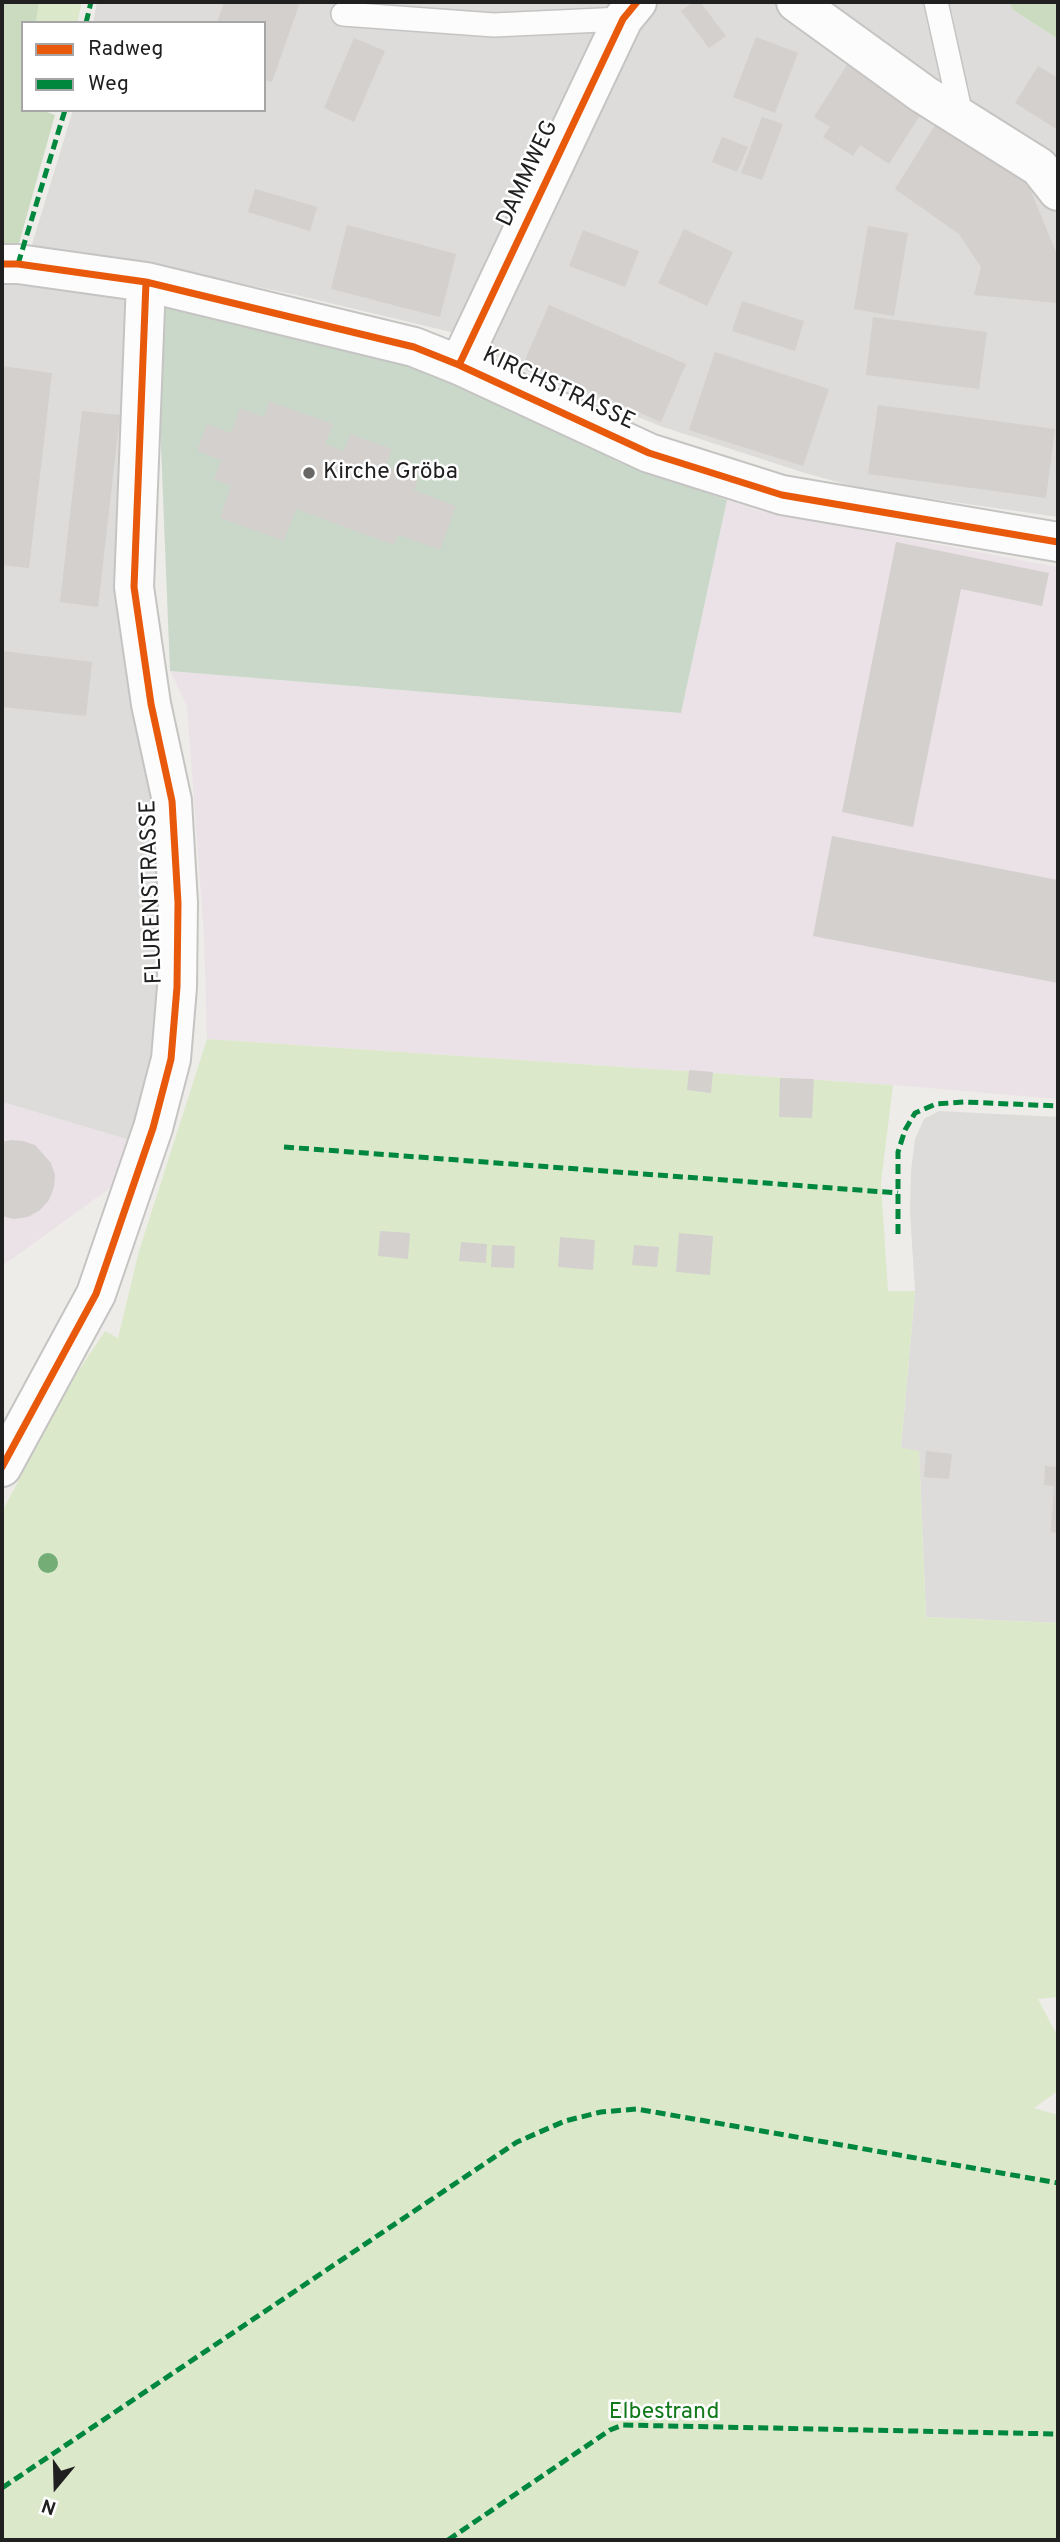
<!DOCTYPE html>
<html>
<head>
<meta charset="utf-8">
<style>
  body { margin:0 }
  #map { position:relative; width:1060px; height:2542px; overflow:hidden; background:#eeece9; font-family:Overpass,sans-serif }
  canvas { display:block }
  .frame { position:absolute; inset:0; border:4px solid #202020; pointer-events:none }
  .legend { position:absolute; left:21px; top:21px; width:245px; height:91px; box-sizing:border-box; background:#fff; border:2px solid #a6a6a6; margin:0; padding:9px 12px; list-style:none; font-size:21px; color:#202020 }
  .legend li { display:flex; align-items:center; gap:14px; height:35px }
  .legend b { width:35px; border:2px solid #a6a6a6 }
  .north { position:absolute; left:21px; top:2451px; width:70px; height:70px; -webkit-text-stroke:5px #fff; paint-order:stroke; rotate:199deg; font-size:19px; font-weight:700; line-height:28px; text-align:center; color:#202020 }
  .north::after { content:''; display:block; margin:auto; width:24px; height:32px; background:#202020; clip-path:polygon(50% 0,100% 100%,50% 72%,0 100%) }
</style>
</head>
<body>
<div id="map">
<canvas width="1060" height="2542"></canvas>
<div class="frame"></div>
<ul class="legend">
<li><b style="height:9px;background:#e8590c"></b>Radweg</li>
<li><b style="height:9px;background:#00873e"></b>Weg</li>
</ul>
<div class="north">N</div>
</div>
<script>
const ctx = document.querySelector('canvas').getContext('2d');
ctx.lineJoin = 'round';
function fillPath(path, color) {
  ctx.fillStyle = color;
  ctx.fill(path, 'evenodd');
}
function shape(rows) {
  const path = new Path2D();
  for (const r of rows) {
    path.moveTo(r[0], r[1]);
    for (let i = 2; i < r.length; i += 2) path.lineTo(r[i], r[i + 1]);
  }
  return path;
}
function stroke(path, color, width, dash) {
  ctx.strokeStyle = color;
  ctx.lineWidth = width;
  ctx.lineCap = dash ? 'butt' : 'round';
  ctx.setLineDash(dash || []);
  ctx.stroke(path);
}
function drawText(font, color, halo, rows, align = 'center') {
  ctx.font = font + ' Overpass,sans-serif';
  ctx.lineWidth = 5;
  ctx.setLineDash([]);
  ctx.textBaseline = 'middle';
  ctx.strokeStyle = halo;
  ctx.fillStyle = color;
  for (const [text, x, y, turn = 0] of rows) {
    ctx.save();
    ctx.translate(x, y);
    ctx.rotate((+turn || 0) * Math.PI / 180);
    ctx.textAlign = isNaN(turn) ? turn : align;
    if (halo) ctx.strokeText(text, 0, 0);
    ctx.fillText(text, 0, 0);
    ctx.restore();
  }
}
fillPath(shape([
  [97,2,1009,2,1013,10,1058,39,1058,517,863,489,805,473,660,426,512,365,455,333,296,295,144,263,30,251,73,110,264,110,264,23,93,23],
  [2,280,134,296,146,759,159,882,161,981,151,1069,129,1140,2,1102],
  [939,1111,1058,1117,1058,1623,926,1617,919,1452,901,1448,915,1291,910,1212,911,1171,915,1139,924,1119]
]), '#dddcda');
fillPath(shape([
  [727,500,760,511,1058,567,1058,1099,893,1085,207,1039,204,936,187,706,170,671,681,713],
  [2,1102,129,1140,113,1186,5,1264,2,1273]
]), '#ebe2e7');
fillPath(shape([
  [39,2,82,2,77,23,36,23],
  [207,1039,893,1085,881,1183,888,1291,915,1291,901,1448,919,1451,926,1617,1058,1623,1058,1997,1038,1999,1058,2037,1058,2091,1034,2108,1058,2115,1058,2540,2,2540,2,1512,67,1388,105,1331,118,1338,139,1251]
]), '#dbe9ca');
fillPath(shape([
  [2,2,39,2,36,23,23,23,23,110,41,110,55,115,18,247,2,247],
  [1009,2,1058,2,1058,39,1013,10]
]), '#cadbc0');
fillPath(shape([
  [155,297,432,368,497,397,618,462,727,500,681,713,170,671]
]), '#c9d8c9');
fillPath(shape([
  [224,2,300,2,272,82,264,80,264,23,217,23],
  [693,2,700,2,726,36,709,48,681,11],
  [756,37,798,53,775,113,733,97],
  [354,38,385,51,354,122,324,108],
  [847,65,922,112,889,164,860,145,853,156,823,137,830,127,814,117],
  [1038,66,1058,78,1058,130,1015,103],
  [762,117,783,124,762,180,741,173],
  [937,122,1026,179,1058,257,1058,303,974,295,981,267,959,234,895,189],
  [722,137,748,147,737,172,712,162],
  [255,189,317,207,310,231,248,212],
  [347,225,456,254,440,317,331,289],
  [868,226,908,233,894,316,854,309],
  [684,229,733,252,707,306,658,283],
  [583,230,639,251,625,287,569,266],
  [742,301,804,321,795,351,732,331],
  [549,305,686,364,661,422,524,362],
  [873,317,987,332,979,389,866,375],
  [715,352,829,389,803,466,689,430],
  [2,366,52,373,29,568,2,565],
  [269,401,333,424,325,444,344,451,350,434,392,449,386,467,418,479,414,490,456,506,440,550,398,535,394,545,296,509,284,541,220,518,231,486,214,479,221,460,197,451,207,424,231,433,240,408,264,417],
  [878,405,1055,429,1046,498,868,474],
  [82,411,120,415,98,607,60,602],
  [896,542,1049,573,1042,606,961,589,913,827,842,812],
  [2,651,92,662,86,716,2,707],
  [832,836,1058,880,1058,983,813,936],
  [689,1070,713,1072,711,1093,687,1090],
  [780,1078,814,1079,812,1118,779,1117],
  [11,1140,23,1141,35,1145,51,1163,55,1175,54,1187,49,1200,40,1210,28,1217,14,1219,2,1216,2,1142],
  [380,1231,410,1233,408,1259,378,1256],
  [679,1233,713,1236,710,1275,676,1272],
  [560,1237,595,1240,593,1270,558,1267],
  [461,1242,487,1244,486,1263,459,1261],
  [492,1245,515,1246,514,1268,491,1267],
  [634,1245,659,1247,657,1267,632,1265],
  [926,1451,952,1454,949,1479,924,1477],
  [1045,1466,1058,1467,1058,1533,1051,1532,1054,1486,1044,1485]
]), '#d3d0ce');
const service = shape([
  [936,2,962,119],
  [343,14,494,25,623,19]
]);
const minor = shape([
  [796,2,923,94,1039,167,1058,191],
  [2,264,18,264,146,282,414,347,459,365,649,453,782,495,1058,542],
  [459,365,623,19,637,2],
  [2,1467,96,1294,153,1128,171,1059,177,987,178,903,172,801,151,704,134,587,146,282]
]);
stroke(service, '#c5c4c3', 26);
stroke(minor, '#c5c4c3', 42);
stroke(service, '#fcfcfc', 23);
stroke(minor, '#fcfcfc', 38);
stroke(shape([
  [86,23,91,2],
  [18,264,65,110],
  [284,1147,898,1193],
  [898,1234,898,1152,905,1130,915,1113,936,1104,964,1102,1058,1106],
  [2,2488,517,2142,565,2121,601,2112,637,2109,1058,2183],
  [448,2540,610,2430,623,2425,1058,2434]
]), '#00873e', 5, [10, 5]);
stroke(shape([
  [2,264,18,264,146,282,414,347,459,365,649,453,782,495,1058,542],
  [459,365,623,19,637,2],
  [2,1467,96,1294,153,1128,171,1059,177,987,178,903,172,801,151,704,134,587,146,282]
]), '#e8590c', 7);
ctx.fillStyle = '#75ad77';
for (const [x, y] of [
  [48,1563]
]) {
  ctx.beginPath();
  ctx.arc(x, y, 10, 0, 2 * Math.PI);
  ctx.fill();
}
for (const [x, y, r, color] of [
  [309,473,7,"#686766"]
]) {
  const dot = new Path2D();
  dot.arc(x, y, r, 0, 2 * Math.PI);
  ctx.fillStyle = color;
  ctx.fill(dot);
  stroke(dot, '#fff', 2.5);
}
drawText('23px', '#202020', '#fff', [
  ["DAMMWEG",529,174,-65],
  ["KIRCHSTRASSE",558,390,25],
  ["FLURENSTRASSE",153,892,-92]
]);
drawText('23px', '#202020', '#fff', [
  ["Kirche Gröba",323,473]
], 'left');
drawText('23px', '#127a1a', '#fff', [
  ["Elbestrand",664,2413]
]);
</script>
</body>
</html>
